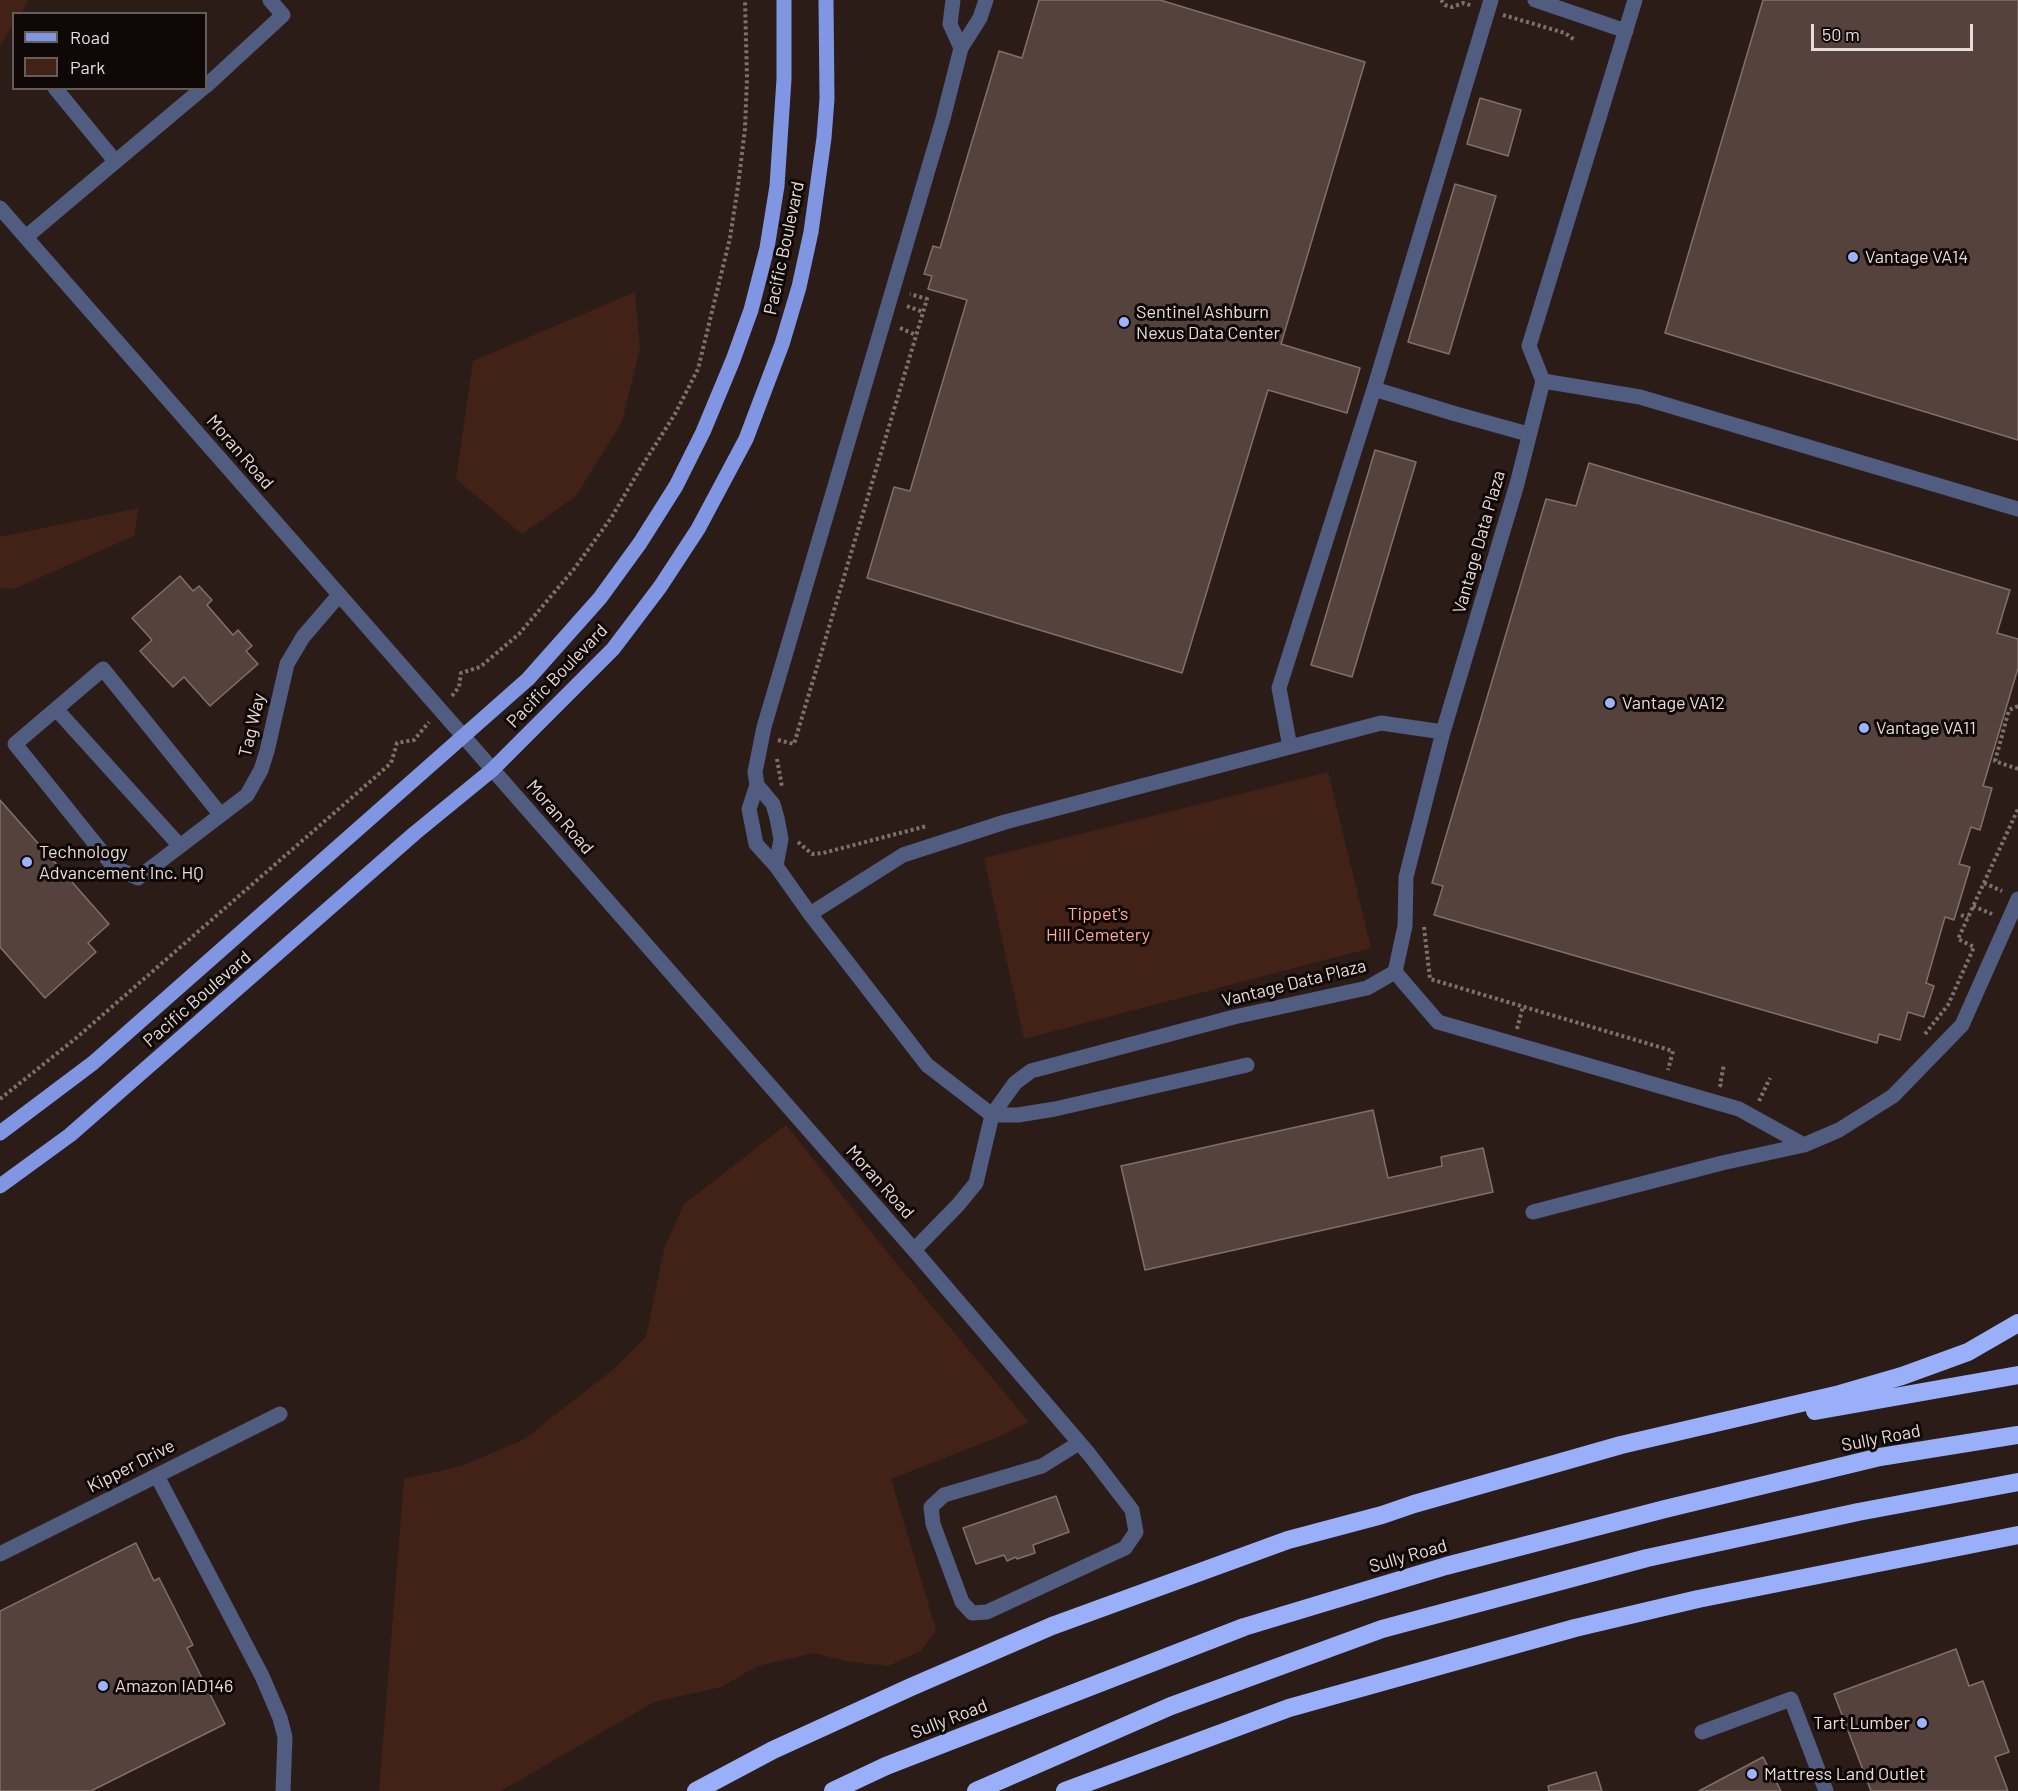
<!DOCTYPE html>
<html>
<head>
<meta charset="utf-8">
<style>
  body { margin:0 }
  #map { position:relative; width:2018px; height:1791px; overflow:hidden; background:#2c1c17; font-family:Barlow,sans-serif }
  canvas { display:block }
  .legend { position:absolute; left:12px; top:12px; width:195px; height:78px; box-sizing:border-box; background:#0f0807; border:2px solid #655d5b; margin:0; padding:8px 10px; list-style:none; font-size:18px; color:#e7dcd8 }
  .legend li { display:flex; align-items:center; gap:12px; height:30px }
  .legend b { width:30px; border:2px solid #655d5b }
  .scale { position:absolute; left:1811px; top:24px; width:162px; height:27px; box-sizing:border-box; border:3px solid #e7dcd8; border-top:0; padding-left:8px; font-size:18px; line-height:21px; white-space:nowrap; color:#e7dcd8; -webkit-text-stroke:4px #0f0807; paint-order:stroke }
</style>
</head>
<body>
<div id="map">
<canvas width="2018" height="1791"></canvas>
<ul class="legend">
<li><b style="height:8px;background:#8196e3"></b>Road</li>
<li><b style="height:16px;background:#422117"></b>Park</li>
</ul>
<div class="scale">50 m</div>
</div>
<script>
const ctx = document.querySelector('canvas').getContext('2d');
ctx.lineJoin = 'round';
function fillPath(path, color) {
  ctx.fillStyle = color;
  ctx.fill(path, 'evenodd');
}
function shape(rows) {
  const path = new Path2D();
  for (const r of rows) {
    path.moveTo(r[0], r[1]);
    for (let i = 2; i < r.length; i += 2) path.lineTo(r[i], r[i + 1]);
  }
  return path;
}
function stroke(path, color, width, dash) {
  ctx.strokeStyle = color;
  ctx.lineWidth = width;
  ctx.lineCap = dash ? 'butt' : 'round';
  ctx.setLineDash(dash || []);
  ctx.stroke(path);
}
function drawText(font, color, halo, rows, align = 'center') {
  ctx.font = font + ' Barlow,sans-serif';
  ctx.lineWidth = 6;
  ctx.setLineDash([]);
  ctx.textBaseline = 'middle';
  ctx.strokeStyle = halo;
  ctx.fillStyle = color;
  for (const [text, x, y, turn = 0] of rows) {
    ctx.save();
    ctx.translate(x, y);
    ctx.rotate((+turn || 0) * Math.PI / 180);
    ctx.textAlign = isNaN(turn) ? turn : align;
    if (halo) ctx.strokeText(text, 0, 0);
    ctx.fillText(text, 0, 0);
    ctx.restore();
  }
}
fillPath(shape([
  [0,0,29,0,21,13,14,14,13,25,0,46],
  [635,292,640,349,622,422,576,496,522,534,456,479,473,361],
  [139,508,134,536,14,589,0,588,0,537],
  [1328,772,1371,948,1024,1039,984,858],
  [786,1125,900,1268,1029,1422,998,1437,891,1479,936,1630,921,1651,888,1666,845,1661,814,1653,758,1666,721,1687,654,1702,501,1791,379,1791,404,1479,461,1466,523,1440,615,1368,646,1337,664,1249,684,1204]
]), '#422117');
const building = shape([
  [1039,0,1160,0,1365,62,1281,344,1360,368,1347,413,1268,390,1182,673,867,578,894,487,910,491,967,300,928,289,932,276,924,274,933,246,940,248,999,51,1022,58,1039,0],
  [1763,0,2018,0,2018,440,1665,333,1763,0],
  [1480,98,1521,110,1508,156,1467,144,1480,98],
  [1455,184,1496,196,1449,354,1408,342,1455,184],
  [1375,450,1416,462,1352,677,1311,665,1375,450],
  [1589,463,2010,590,1997,633,2018,639,2018,668,1983,786,1992,788,1980,830,1971,827,1959,864,1970,867,1954,920,1945,917,1926,983,1934,986,1924,1017,1908,1012,1900,1040,1879,1034,1877,1043,1434,915,1443,886,1432,883,1546,499,1576,506,1589,463],
  [180,576,193,591,199,586,212,600,207,605,233,635,238,630,252,646,246,651,258,664,210,706,184,677,173,687,140,651,152,640,132,618,180,576],
  [0,800,109,924,88,943,96,952,45,998,0,947,0,800],
  [1373,1110,1388,1178,1442,1166,1441,1157,1483,1148,1493,1192,1145,1270,1121,1166,1373,1110],
  [1056,1496,1069,1532,1033,1545,1035,1553,1017,1559,1016,1557,1007,1561,1004,1555,976,1564,963,1528,1056,1496],
  [136,1543,154,1581,159,1578,193,1645,187,1648,225,1724,91,1791,0,1791,0,1611,136,1543],
  [1956,1649,1969,1686,1983,1681,2009,1752,1995,1757,2008,1791,1871,1791,1834,1694,1956,1649],
  [1763,1757,1781,1791,1699,1791,1763,1757],
  [1596,1772,1602,1791,1549,1791,1548,1786,1596,1772]
]);
fillPath(building, '#55423d');
stroke(building, '#836f69', 1.5);
stroke(shape([
  [1441,0,1445,5,1452,7,1463,3,1473,6],
  [1503,15,1565,33,1576,41],
  [907,306,923,312],
  [900,328,916,335],
  [452,696,459,687,461,673,480,667,519,634,574,569,611,518,640,469,675,414,698,369,730,238,738,186,745,129,747,78,745,0],
  [2018,706,2009,710,1995,761,2018,769],
  [778,740,794,744,927,299,910,294],
  [777,759,782,787],
  [798,842,812,854,823,853,927,826],
  [1984,883,2002,891],
  [1973,906,1992,914],
  [1961,915,1968,918],
  [1424,927,1430,979,1673,1051,1668,1070],
  [1517,1029,1523,1006],
  [1925,1034,1948,1005,1974,947,1958,939,2018,809],
  [1722,1086,1720,1085,1724,1064],
  [0,1099,75,1039,373,779,391,763,397,743,414,740,429,722],
  [1759,1101,1770,1078]
]), '#7e706c', 4, [3, 3]);
stroke(shape([
  [953,0,950,24,961,48],
  [986,0,980,18,961,48,943,119,764,727,755,772,757,785,749,809,756,844,776,866,810,914,927,1065,992,1115,1018,1115,1055,1109,1247,1065],
  [1535,0,1626,31],
  [1635,0,1529,346,1543,381,1640,397,2018,509],
  [206,86,283,15,270,0],
  [55,88,115,161],
  [0,208,914,1250,1089,1454,1132,1510,1136,1532,1125,1548,987,1612,972,1613,962,1602,933,1524,931,1507,944,1495,1042,1466,1079,1443],
  [26,237,203,88],
  [1374,389,1456,414,1528,434],
  [56,709,180,846],
  [1290,747,1279,688,1374,389,1491,0],
  [757,785,773,804,777,818,781,839,776,866],
  [220,814,103,669,15,744,114,867,138,878,247,795,261,770,267,751,287,664,303,637,339,595],
  [810,914,903,855,1005,822,1381,723,1443,732],
  [1395,972,1438,1022,1739,1109,1804,1145],
  [1533,1212,1722,1163,1804,1145,1839,1130,1893,1096,1962,1025,2018,899],
  [914,1250,958,1205,976,1183,992,1115,1015,1083,1031,1071,1234,1017,1367,988,1395,972,1405,926,1406,877,1443,732,1517,484,1543,381],
  [157,1476,262,1676,280,1718,285,1737,283,1791],
  [0,1554,280,1414],
  [1702,1732,1791,1699,1826,1791]
]), '#515c81', 15);
stroke(shape([
  [0,1133,93,1063,528,679,600,598,640,543,676,486,703,432,733,360,751,310,767,248,777,186,784,79,784,0],
  [0,1186,70,1135,415,833,492,770,613,649,660,587,698,529,746,439,782,344,799,287,811,232,824,138,827,99,826,0]
]), '#8196e3', 15);
stroke(shape([
  [1815,1411,2018,1375],
  [696,1791,773,1750,911,1687,1052,1626,1288,1540,1382,1515,1414,1504,1621,1445,1840,1394,1902,1376,1968,1352,2018,1323],
  [833,1791,886,1766,1244,1627,1446,1566,1665,1509,1880,1457,2018,1435],
  [976,1791,1171,1706,1382,1629,1647,1558,1858,1512,2018,1482],
  [1065,1791,1289,1708,1575,1628,1698,1599,2018,1535]
]), '#9aaff9', 18);
for (const [x, y, r, color] of [
  [1853,257,6,"#9eb3fd"],
  [1124,322,6,"#9eb3fd"],
  [1610,703,6,"#9eb3fd"],
  [1864,728,6,"#9eb3fd"],
  [27,862,6,"#9eb3fd"],
  [103,1686,6,"#9eb3fd"],
  [1922,1723,6,"#9eb3fd"],
  [1752,1774,6,"#9eb3fd"]
]) {
  const dot = new Path2D();
  dot.arc(x, y, r, 0, 2 * Math.PI);
  ctx.fillStyle = color;
  ctx.fill(dot);
  stroke(dot, '#0f0807', 2);
}
drawText('18px', '#e7dcd8', '#0f0807', [
  ["Pacific Boulevard",784,248,-78],
  ["Moran Road",240,452,49],
  ["Vantage Data Plaza",1479,542,-74],
  ["Pacific Boulevard",557,676,-46],
  ["Tag Way",252,725,-77],
  ["Moran Road",560,817,49],
  ["Vantage Data Plaza",1294,983,-14],
  ["Pacific Boulevard",197,999,-41],
  ["Moran Road",880,1182,48],
  ["Sully Road",1881,1438,-11],
  ["Kipper Drive",131,1466,-27],
  ["Sully Road",1408,1556,-16],
  ["Sully Road",949,1719,-21]
]);
drawText('18px', '#e7dcd8', '#0f0807', [
  ["Vantage VA14",1865,257],
  ["Sentinel Ashburn",1136,312],
  ["Nexus Data Center",1136,333],
  ["Vantage VA12",1622,703],
  ["Vantage VA11",1876,728],
  ["Technology",39,852],
  ["Advancement Inc. HQ",39,873],
  ["Amazon IAD146",115,1686],
  ["Tart Lumber",1910,1723,"right"],
  ["Mattress Land Outlet",1764,1774]
], 'left');
drawText('18px', '#ffab91', '#0f0807', [
  ["Tippet's",1098,914],
  ["Hill Cemetery",1098,935]
]);
</script>
</body>
</html>
